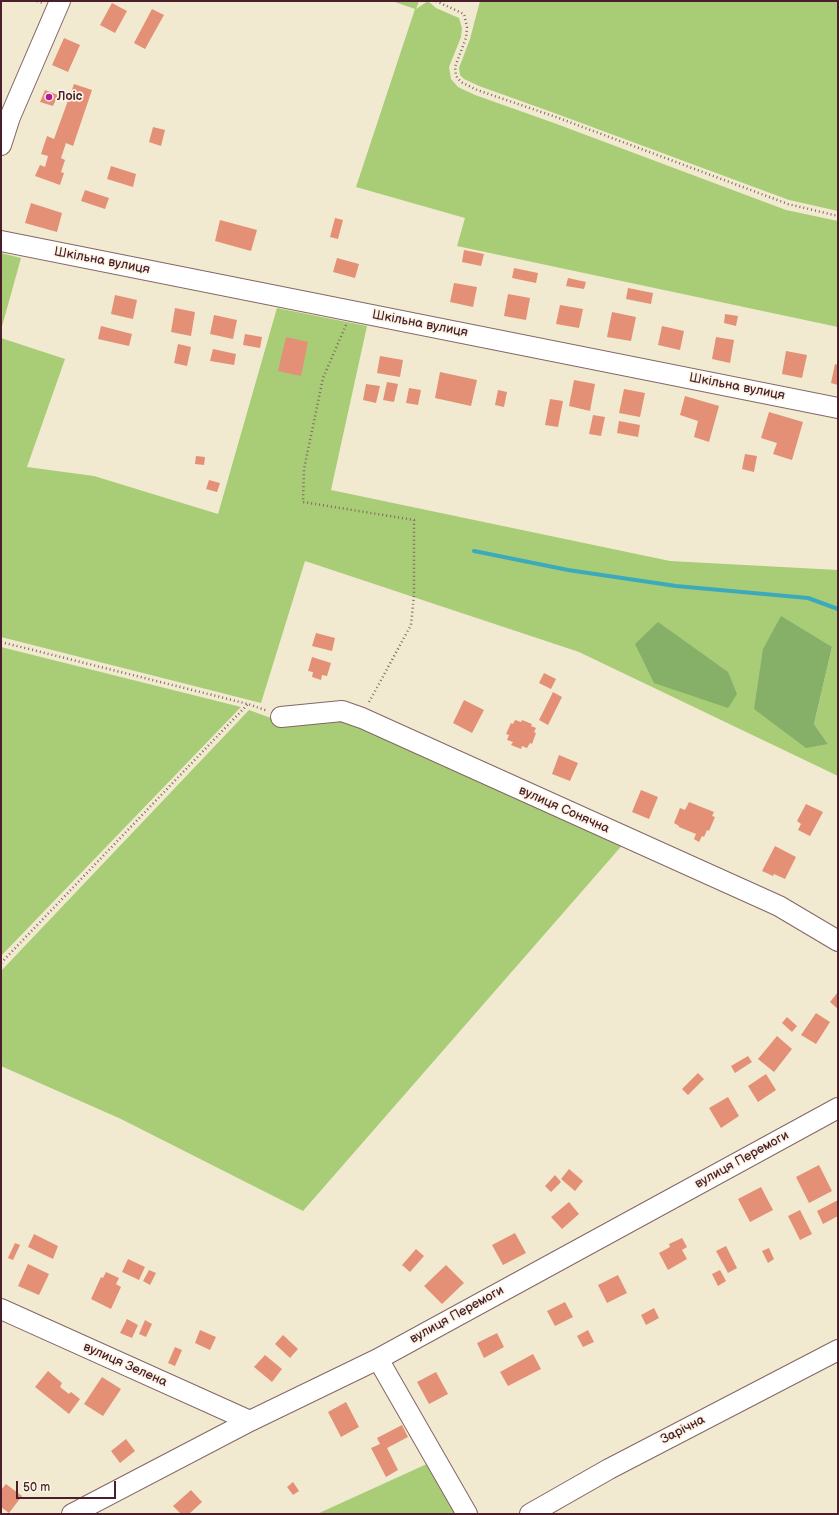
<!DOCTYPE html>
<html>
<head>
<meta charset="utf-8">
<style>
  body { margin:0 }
  #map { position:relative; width:839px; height:1515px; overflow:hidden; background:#f1ead0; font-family:"Balsamiq Sans",sans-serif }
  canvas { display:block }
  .frame { position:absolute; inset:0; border:2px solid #4a1f2b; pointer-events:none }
  .scale { position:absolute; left:16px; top:1481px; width:100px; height:18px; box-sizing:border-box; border:2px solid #4a1f2b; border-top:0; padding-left:5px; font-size:12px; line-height:14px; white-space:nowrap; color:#4a1f2b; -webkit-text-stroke:3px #fcf5e5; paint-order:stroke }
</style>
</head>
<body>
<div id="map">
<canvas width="839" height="1515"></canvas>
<div class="frame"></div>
<div class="scale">50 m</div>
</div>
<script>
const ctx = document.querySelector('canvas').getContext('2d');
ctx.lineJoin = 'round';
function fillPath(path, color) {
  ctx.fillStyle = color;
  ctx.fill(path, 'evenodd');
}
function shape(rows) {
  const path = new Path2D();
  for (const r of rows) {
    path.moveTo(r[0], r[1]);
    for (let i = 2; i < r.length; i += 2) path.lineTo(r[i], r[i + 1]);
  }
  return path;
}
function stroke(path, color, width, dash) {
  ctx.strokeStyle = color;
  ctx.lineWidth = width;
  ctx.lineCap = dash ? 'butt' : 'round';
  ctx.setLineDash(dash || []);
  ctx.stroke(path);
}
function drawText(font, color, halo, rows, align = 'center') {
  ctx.font = font + ' "Balsamiq Sans",sans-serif';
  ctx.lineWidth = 3.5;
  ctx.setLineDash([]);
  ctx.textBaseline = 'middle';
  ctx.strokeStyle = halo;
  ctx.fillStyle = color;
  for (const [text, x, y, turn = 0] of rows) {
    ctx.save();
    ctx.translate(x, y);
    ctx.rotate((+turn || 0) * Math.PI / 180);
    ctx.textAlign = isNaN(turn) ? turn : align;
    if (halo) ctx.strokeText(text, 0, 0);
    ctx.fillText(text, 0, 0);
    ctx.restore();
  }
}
fillPath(shape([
  [392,1,419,1,416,9,428,1,436,8,459,18,462,28,461,37,449,67,451,79,458,87,475,95,554,123,786,210,838,221,838,327,457,246,465,218,356,187,415,9],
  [480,1,838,1,838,211,789,200,557,114,479,86,464,79,460,75,459,68,470,39],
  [1,253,21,258,1,330],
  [277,308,367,326,331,490,670,561,838,570,838,776,579,652,305,561,261,703,1,637,1,338,65,359,27,467,94,476,218,514],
  [832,647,814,724,828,744,754,709],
  [1,647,241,707,1,956],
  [249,710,282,722,341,716,625,842,303,1211,121,1119,1,1066,1,971],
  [429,1463,458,1514,317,1514]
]), '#a8cd76');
fillPath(shape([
  [781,616,832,647,814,724,828,744,806,748,754,709,763,649],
  [658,622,728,672,737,694,728,708,654,683,635,644]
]), '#86b067');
stroke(shape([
  [474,551,568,570,676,586,808,598,838,609]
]), '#3daabb', 4);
fillPath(shape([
  [112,3,127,11,115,33,100,25],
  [152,9,164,15,145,49,134,43],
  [64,38,80,45,68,72,52,65],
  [74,84,92,90,73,146,66,143,61,158,65,160,61,172,64,173,60,185,35,176,40,165,45,167,48,156,41,154,47,136,54,139],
  [45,90,58,95,53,106,40,102],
  [153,127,165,130,161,146,149,142],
  [111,166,136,174,133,187,107,179],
  [85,190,109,198,105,209,81,201],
  [31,203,62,213,57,232,25,223],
  [335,218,343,220,338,239,330,237],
  [220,220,257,230,251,251,215,241],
  [464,250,484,254,481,266,462,262],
  [337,258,359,264,355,278,333,272],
  [514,268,538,273,536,283,512,278],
  [568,278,586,282,584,289,566,286],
  [454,283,477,287,473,307,450,302],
  [628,288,653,293,651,304,626,299],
  [508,294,530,298,526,320,504,316],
  [115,295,137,300,133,319,111,314],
  [560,305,583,309,579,328,556,324],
  [175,308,195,312,191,336,171,332],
  [612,312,636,317,631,341,607,337],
  [725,314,738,316,736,326,724,323],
  [214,315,237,320,233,339,210,334],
  [101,326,132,334,129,346,98,339],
  [662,326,684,331,680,350,658,345],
  [245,334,262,337,260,348,243,345],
  [286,337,308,342,301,376,278,371],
  [716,337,734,340,730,363,712,359],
  [178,344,191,347,187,366,174,363],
  [213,349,236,354,234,365,210,361],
  [786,351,807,355,802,378,782,374],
  [380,356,403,360,400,377,377,373],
  [835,364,838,365,838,385,831,383],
  [440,372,477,380,471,406,435,398],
  [574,380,595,384,590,411,569,406],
  [387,382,398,384,394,402,383,400],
  [366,384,380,386,376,403,363,400],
  [409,388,421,390,418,405,406,403],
  [624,389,645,393,640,417,619,413],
  [498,390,507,392,504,407,495,405],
  [685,396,719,406,709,442,694,437,698,421,680,415],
  [550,399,563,401,558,427,545,425],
  [769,412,803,422,792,460,773,454,777,443,761,438],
  [593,415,605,417,601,436,589,434],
  [619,421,640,425,638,437,617,433],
  [745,454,757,456,754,472,742,469],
  [196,456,205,457,204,465,195,464],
  [209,480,220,483,217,492,206,489],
  [316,633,335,638,332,651,312,646],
  [312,657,331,663,327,676,322,675,321,680,312,677,313,672,308,671],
  [544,673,556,679,551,689,539,683],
  [553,692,562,697,548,725,539,720],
  [464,700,484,710,472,733,453,723],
  [515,720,521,722,522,720,532,724,531,726,536,728,534,732,536,733,532,744,530,743,527,748,522,746,521,749,511,745,513,742,507,740,509,735,506,734,511,723,513,724],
  [559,755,578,763,570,781,552,774],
  [641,790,658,797,649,819,632,812],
  [689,802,714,812,712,816,715,817,709,831,707,830,704,837,702,836,699,842,694,839,696,834,679,827,679,826,674,823,680,808,685,810],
  [806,804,823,812,810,836,798,830,801,824,797,821],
  [775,846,796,857,785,879,774,874,773,876,762,871],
  [838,992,838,1009,830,1002],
  [816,1013,830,1022,816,1044,801,1035],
  [787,1017,797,1026,792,1032,782,1023],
  [777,1036,792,1049,774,1072,758,1059],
  [748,1056,752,1062,735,1073,731,1066],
  [698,1073,704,1079,688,1095,682,1089],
  [766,1074,776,1090,758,1102,748,1086],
  [728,1097,739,1116,721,1128,709,1108],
  [819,1165,832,1191,809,1203,796,1177],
  [569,1169,583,1181,575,1191,561,1179],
  [555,1175,561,1182,551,1192,545,1186],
  [761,1187,773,1210,750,1222,738,1199],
  [838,1200,838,1216,823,1224,817,1211],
  [569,1202,579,1214,562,1229,551,1217],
  [800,1210,812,1234,800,1240,788,1216],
  [515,1233,526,1253,503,1265,492,1245],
  [34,1234,58,1246,53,1259,28,1247],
  [682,1238,687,1247,682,1250,687,1259,668,1270,659,1253,670,1247,669,1244],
  [15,1243,20,1245,13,1260,8,1258],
  [726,1246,737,1268,728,1273,716,1251],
  [769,1248,774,1259,768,1263,762,1251],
  [416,1249,424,1256,410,1272,402,1265],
  [128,1259,145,1267,139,1280,122,1272],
  [28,1264,49,1274,39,1295,18,1286],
  [446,1265,464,1283,442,1304,424,1286],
  [149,1270,156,1273,150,1285,143,1281],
  [720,1270,726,1281,718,1286,712,1274],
  [106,1272,119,1278,116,1284,121,1287,111,1309,91,1299,101,1277,103,1278],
  [618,1275,627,1293,607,1303,598,1285],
  [565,1302,573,1317,555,1326,547,1311],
  [654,1308,659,1318,646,1325,641,1315],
  [127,1319,138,1325,132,1338,120,1333],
  [145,1320,152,1324,146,1337,139,1334],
  [200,1330,216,1337,210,1350,195,1343],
  [588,1330,594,1342,583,1347,577,1336],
  [497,1333,504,1347,484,1358,477,1343],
  [283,1335,298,1349,290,1358,275,1344],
  [175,1347,182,1350,175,1366,168,1363],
  [533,1354,541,1369,508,1386,500,1372],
  [265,1355,282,1369,272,1382,254,1367],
  [48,1371,62,1383,60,1387,69,1394,71,1392,80,1399,69,1414,35,1387],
  [436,1372,448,1394,429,1404,417,1382],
  [102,1377,121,1389,103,1416,84,1404],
  [346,1402,359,1427,341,1437,328,1412],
  [402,1425,408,1437,387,1448,398,1470,386,1477,371,1448,380,1444,377,1438],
  [126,1439,135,1451,120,1463,111,1451],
  [293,1482,299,1491,293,1495,287,1487],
  [6,1484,22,1496,9,1513,1,1507,1,1490],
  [191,1490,202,1502,189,1514,181,1514,173,1506]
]), '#e49076');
const minor = shape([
  [1,145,10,117,60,1],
  [1,241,838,408],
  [281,717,342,711,362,718,779,906,838,941],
  [1,1309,250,1421],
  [378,1359,467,1514],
  [72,1514,250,1421,378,1359,838,1108],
  [530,1514,609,1469,838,1350]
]);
stroke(minor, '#846665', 22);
stroke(shape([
  [37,1,43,3],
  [436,1,464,14,467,27,466,38,455,67,456,76,461,82,477,90,556,117,788,204,838,216],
  [346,325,323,378,304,469,303,502,414,520,414,595,411,625,368,704],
  [1,642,248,704,268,711],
  [1,963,248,704]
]), '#846665', 2.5, [1, 3]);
stroke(minor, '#fff', 20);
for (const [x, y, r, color] of [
  [49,97,4,"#b5179e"]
]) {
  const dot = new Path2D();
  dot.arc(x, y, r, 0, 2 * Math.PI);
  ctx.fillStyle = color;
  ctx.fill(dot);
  stroke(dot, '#fcf5e5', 1.5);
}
drawText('bold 13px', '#4a1f2b', '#fcf5e5', [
  ["Лоіс",57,97]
], 'left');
drawText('13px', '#4a1f2b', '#fcf5e5', [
  ["Шкільна вулиця",102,261,11],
  ["Шкільна вулиця",420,324,11],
  ["Шкільна вулиця",737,387,11],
  ["вулиця Сонячна",564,810,24],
  ["вулиця Перемоги",742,1160,-29],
  ["вулиця Перемоги",457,1315,-29],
  ["вулиця Зелена",125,1365,24],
  ["Зарічна",683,1430,-27]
]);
</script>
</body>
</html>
